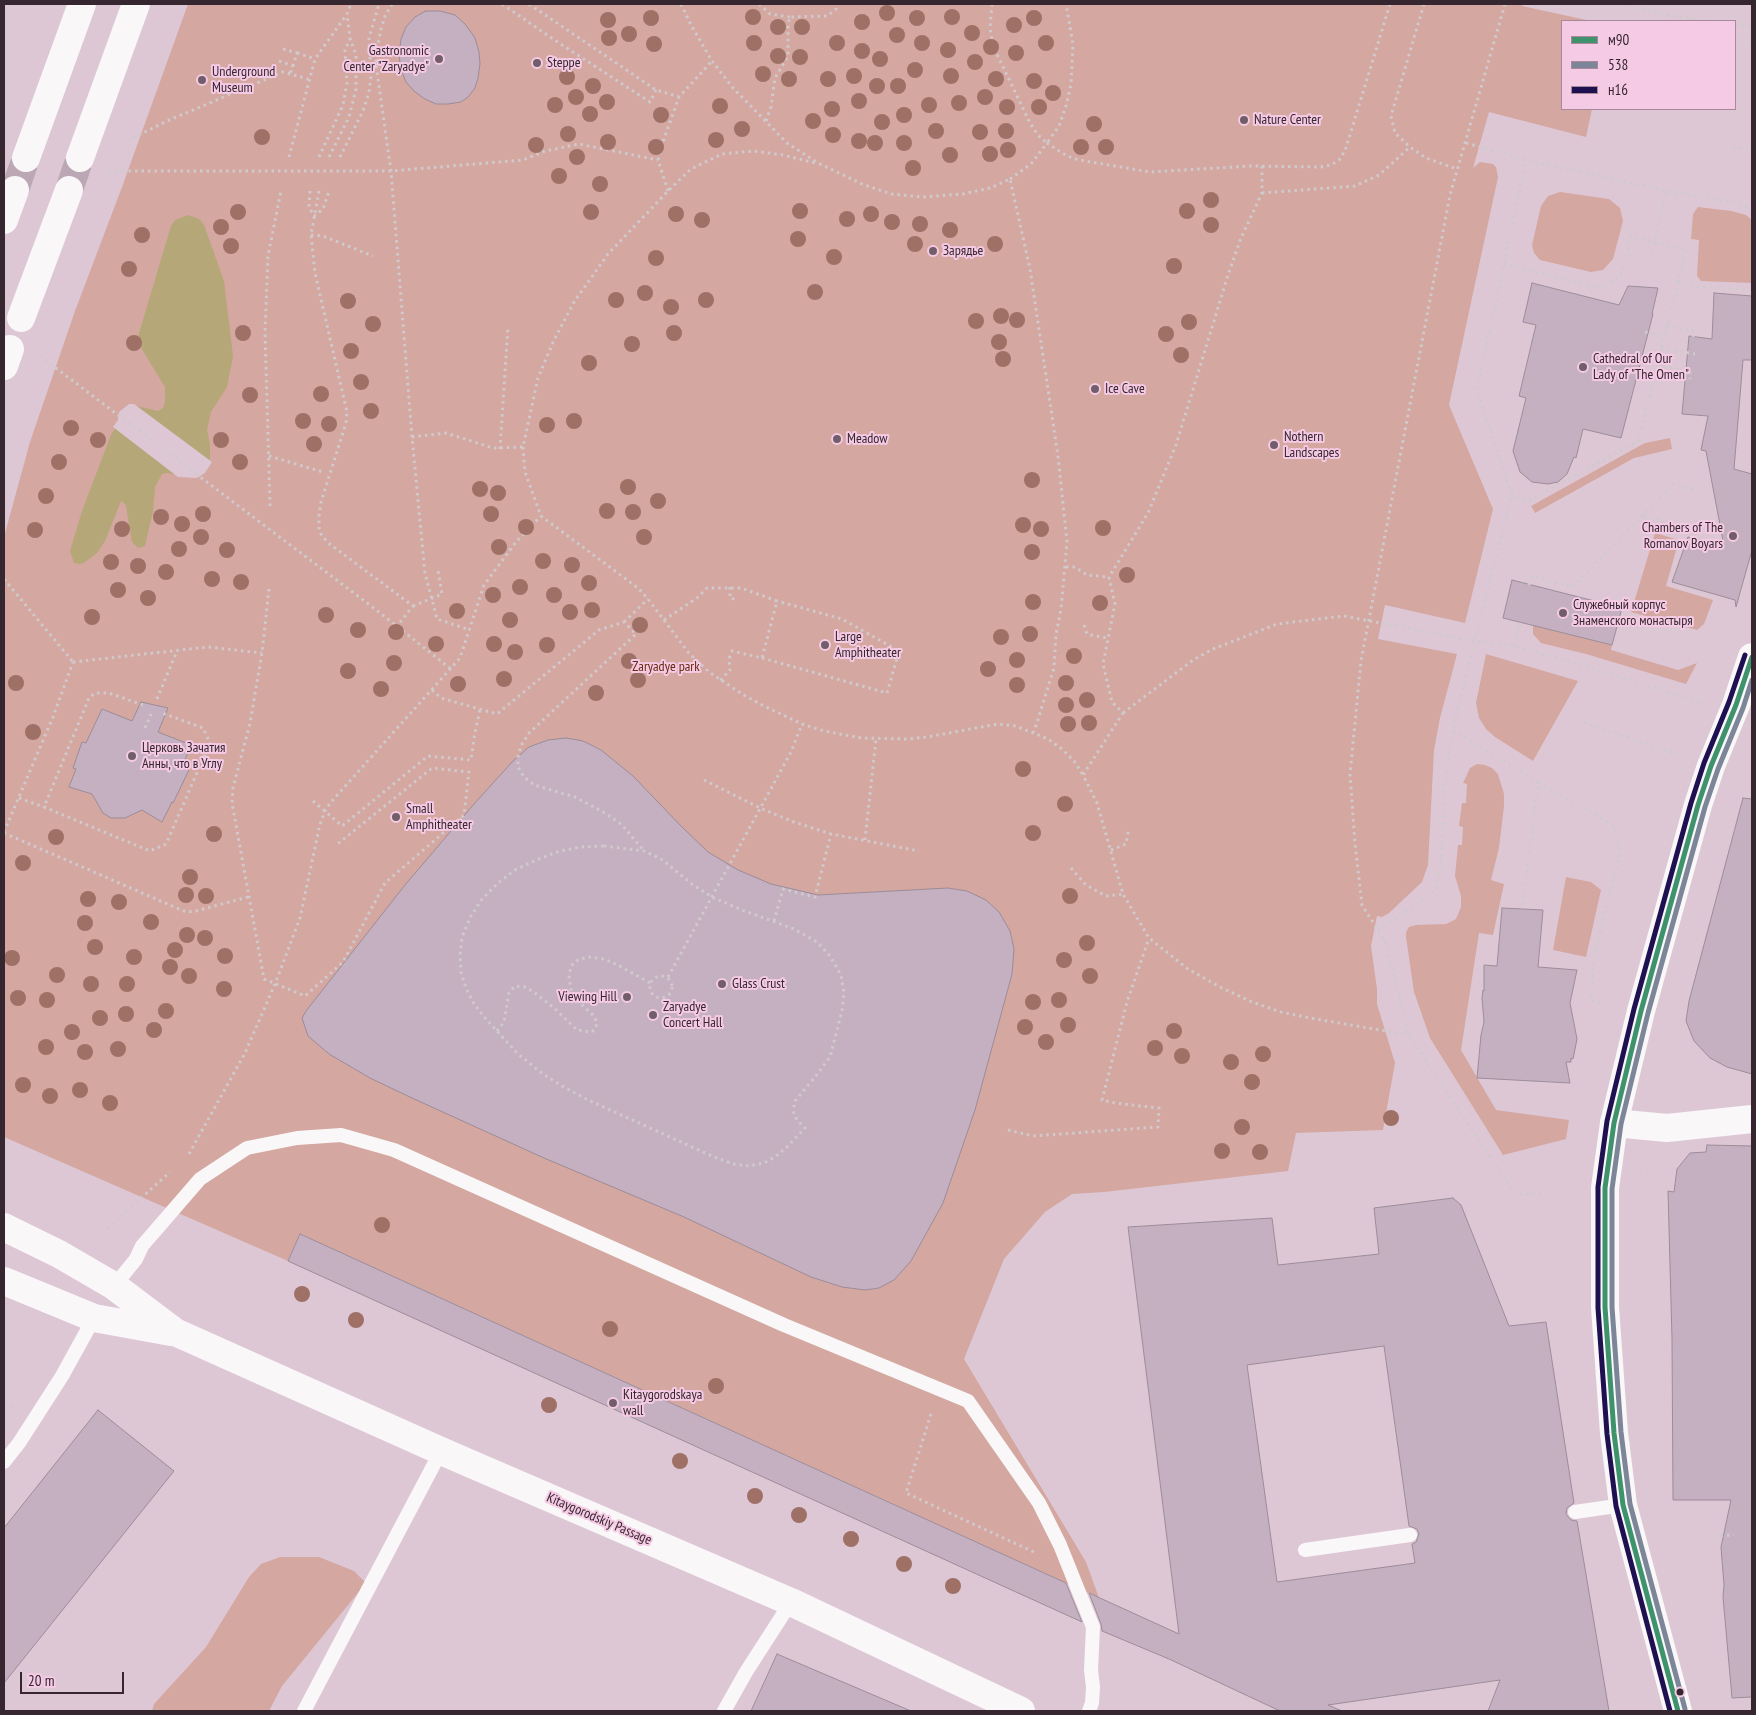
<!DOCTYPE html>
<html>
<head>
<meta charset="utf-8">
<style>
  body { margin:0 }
  #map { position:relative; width:1756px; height:1715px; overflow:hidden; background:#dec7d5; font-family:"PT Sans Narrow",sans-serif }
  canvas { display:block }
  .frame { position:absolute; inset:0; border:5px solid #362630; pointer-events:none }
  .legend { position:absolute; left:1561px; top:20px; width:175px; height:90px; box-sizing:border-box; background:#f5cae4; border:1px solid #a9889c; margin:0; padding:6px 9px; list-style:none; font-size:15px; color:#362630 }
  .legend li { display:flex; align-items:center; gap:10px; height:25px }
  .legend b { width:25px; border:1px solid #a9889c }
  .scale { position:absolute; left:20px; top:1672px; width:104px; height:22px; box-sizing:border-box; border:2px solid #362630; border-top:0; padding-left:6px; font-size:15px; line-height:18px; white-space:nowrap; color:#362630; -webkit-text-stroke:4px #f5cae4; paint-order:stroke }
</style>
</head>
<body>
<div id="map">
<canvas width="1756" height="1715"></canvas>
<div class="frame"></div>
<ul class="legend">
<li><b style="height:6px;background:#3e936d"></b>м90</li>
<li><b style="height:6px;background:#7c8698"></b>538</li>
<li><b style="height:6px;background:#1f1051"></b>н16</li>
</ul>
<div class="scale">20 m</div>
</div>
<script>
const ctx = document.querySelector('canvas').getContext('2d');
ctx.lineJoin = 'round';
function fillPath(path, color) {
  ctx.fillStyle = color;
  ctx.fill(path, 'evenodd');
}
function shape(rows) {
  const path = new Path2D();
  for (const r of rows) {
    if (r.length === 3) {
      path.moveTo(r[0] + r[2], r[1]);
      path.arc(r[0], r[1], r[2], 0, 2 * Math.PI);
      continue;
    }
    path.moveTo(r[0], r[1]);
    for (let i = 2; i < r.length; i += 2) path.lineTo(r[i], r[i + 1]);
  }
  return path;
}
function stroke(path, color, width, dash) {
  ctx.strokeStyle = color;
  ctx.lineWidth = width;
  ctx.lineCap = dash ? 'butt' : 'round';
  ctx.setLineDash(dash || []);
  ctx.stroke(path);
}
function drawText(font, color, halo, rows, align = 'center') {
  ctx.font = font + ' "PT Sans Narrow",sans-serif';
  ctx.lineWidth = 4;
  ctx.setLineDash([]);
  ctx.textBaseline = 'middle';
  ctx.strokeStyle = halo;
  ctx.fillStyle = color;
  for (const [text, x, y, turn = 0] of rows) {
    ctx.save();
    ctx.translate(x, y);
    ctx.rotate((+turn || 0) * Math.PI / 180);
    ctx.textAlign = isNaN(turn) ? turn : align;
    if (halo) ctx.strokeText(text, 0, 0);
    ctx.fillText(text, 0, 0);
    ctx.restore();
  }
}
fillPath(shape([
  [188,4,1522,4,1522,6,1591,21,1562,21,1562,109,1592,109,1586,137,1489,112,1473,168,1480,162,1493,164,1496,167,1498,177,1449,405,1493,509,1465,623,1385,605,1378,639,1457,654,1440,718,1434,750,1428,865,1422,882,1389,913,1382,917,1377,916,1371,946,1377,989,1377,1004,1395,1063,1383,1130,1296,1133,1288,1171,1104,1192,1072,1194,1045,1212,1004,1259,964,1359,1086,1562,1099,1598,300,1234,288,1261,4,1137,4,537,30,442,75,311,122,187],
  [1560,192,1609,199,1620,208,1623,221,1613,259,1603,270,1591,272,1540,260,1534,253,1532,245,1541,206,1548,196],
  [1698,207,1731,211,1746,215,1752,220,1752,283,1701,281,1697,276,1699,240,1691,239,1693,214],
  [1670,438,1672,449,1634,458,1535,513,1531,506,1645,443],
  [1655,533,1679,540,1666,586,1713,600,1704,624,1697,630,1631,612],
  [1533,625,1612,645,1611,650,1678,670,1697,663,1686,684,1586,654,1541,643,1533,634],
  [1486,654,1578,681,1533,761,1495,737,1486,729,1479,718,1476,703],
  [1477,764,1485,765,1492,768,1498,774,1504,794,1504,806,1499,848,1491,880,1504,884,1493,935,1479,933,1461,1050,1496,1110,1569,1120,1566,1139,1503,1155,1430,1038,1414,992,1406,937,1406,932,1409,927,1416,925,1446,924,1456,919,1461,907,1461,896,1455,876,1458,845,1462,845,1463,827,1459,826,1462,803,1466,803,1467,784,1463,783,1470,768],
  [1566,877,1591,882,1601,890,1586,957,1553,950],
  [280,1557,319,1557,354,1571,366,1583,282,1686,269,1711,152,1711,154,1704,206,1647,249,1577,261,1564]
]), '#d4a7a0');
fillPath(shape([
  [188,215,199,219,204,225,224,281,233,356,227,387,211,412,207,430,210,444,210,459,208,465,190,476,167,473,162,474,155,487,153,511,145,546,138,548,132,542,126,506,124,503,121,501,105,541,97,553,84,563,79,564,74,563,70,551,82,511,111,435,120,421,136,406,158,411,163,408,165,402,165,387,140,346,137,340,171,226,175,220]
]), '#b5a778');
fillPath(shape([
  [129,404,134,404,212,462,205,473,197,478,178,477,113,427,118,420,119,412]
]), '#dec7d5');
const building = shape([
  [426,11,440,11,455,15,465,24,475,38,479,52,480,64,478,78,475,88,468,97,461,102,448,104,436,104,425,99,415,92,406,82,401,70,399,55,401,39,406,27,415,17,426,11],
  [1532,283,1619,305,1628,286,1658,288,1652,314,1653,314,1621,438,1583,429,1576,458,1574,457,1567,474,1558,482,1548,484,1532,482,1520,472,1513,451,1526,398,1519,396,1536,325,1523,322,1532,283],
  [1714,293,1752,296,1752,360,1743,360,1734,469,1752,474,1752,550,1736,607,1735,600,1672,582,1688,537,1724,546,1706,451,1701,450,1708,416,1682,414,1689,336,1712,339,1714,293],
  [1512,580,1622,608,1612,645,1503,618,1512,580],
  [141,702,168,708,158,732,191,745,182,767,189,770,173,803,172,802,162,822,142,810,125,818,111,818,103,813,92,794,69,787,76,769,73,768,82,742,86,743,102,709,132,721,141,702],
  [566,738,583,741,601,750,633,776,681,826,708,852,738,870,771,884,818,895,948,888,967,891,986,900,999,912,1010,931,1014,949,1012,974,975,1110,943,1203,911,1261,894,1280,879,1288,865,1290,842,1287,811,1277,684,1217,544,1158,412,1098,370,1078,329,1054,308,1036,302,1018,306,1011,405,885,474,804,513,761,529,747,548,740,566,738],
  [1743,798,1752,799,1752,1074,1727,1067,1710,1058,1694,1041,1686,1021,1689,1001,1743,798],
  [1502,908,1543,910,1538,967,1577,970,1570,1003,1577,1039,1573,1059,1571,1058,1571,1062,1566,1062,1570,1083,1477,1078,1481,1035,1484,1022,1482,998,1483,990,1484,991,1484,965,1497,966,1502,908],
  [1707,1145,1752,1146,1752,1697,1732,1698,1723,1597,1724,1585,1721,1547,1731,1500,1673,1500,1672,1339,1668,1191,1674,1192,1677,1169,1690,1153,1706,1152,1707,1145],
  [1453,1198,1461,1205,1509,1326,1546,1322,1574,1503,1567,1508,1566,1514,1571,1520,1577,1521,1609,1711,1488,1711,1500,1680,1328,1705,1342,1711,1280,1711,1169,1659,1102,1631,1101,1624,1089,1593,1179,1634,1128,1227,1272,1218,1278,1265,1379,1254,1374,1208,1453,1198],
  [1384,1346,1409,1526,1417,1529,1419,1534,1416,1542,1412,1544,1415,1563,1277,1582,1247,1365,1384,1346],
  [300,1234,1066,1583,1082,1622,288,1261,300,1234],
  [98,1410,174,1471,4,1683,4,1528,98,1410],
  [777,1654,911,1711,751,1711,777,1654]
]);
fillPath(building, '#c4b0c1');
stroke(building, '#9c8c99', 1);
stroke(shape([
  [15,190,26,158]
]), '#bca7b4', 28, [28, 14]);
stroke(shape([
  [69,190,80,158]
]), '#bca7b4', 28, [28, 14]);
stroke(shape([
  [392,4,385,16,381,29,376,54,376,65,391,171,412,437,425,573,437,619,470,630],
  [502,4,556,41,650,102,656,90],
  [529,4,656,90,679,97],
  [681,4,691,25,712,61,733,88,787,143,818,163,862,184,891,194,922,197,963,194,990,188,1010,179,1030,269,1058,456,1067,542,1061,610,1056,634,1054,668,1034,732],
  [759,4,770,14,790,17],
  [992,4,990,28,993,46,1030,123,1038,135,1047,143,1059,126,1066,106,1071,84,1073,44,1066,4],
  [1424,4,1391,116,1395,133,1410,147,1426,158,1457,169],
  [1505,4,1450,195,1361,661,1350,774,1355,844,1362,905,1385,941,1409,1035,1515,1195,1541,1193],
  [1623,4,1677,17,1711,21],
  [1735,24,1752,26],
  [1752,34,1751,47,1752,47],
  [283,49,297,53,293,66],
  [297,53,315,59],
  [279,61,293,66,290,74],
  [766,121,771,107,775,78,788,56,788,24,790,17,827,16,836,9,838,4],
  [127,141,167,121,283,72,308,79],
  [1466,143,1526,160,1667,191,1733,202,1752,209],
  [1733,147,1752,149],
  [289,157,315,59,347,14,351,4],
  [319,157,343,105,347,83,345,50,350,39],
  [329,157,349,117,356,89,356,55,350,38,347,15],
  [340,157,363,111,369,92,371,77,369,38,379,4],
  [1262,166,1262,193,1241,238,1228,275,1176,445,1148,513,1109,577,1115,604,1103,664,1112,702,1123,713,1083,775,1097,803,1123,894,1149,938,1188,969,1220,987,1252,1002,1281,1012,1310,1018,1409,1035],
  [109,171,391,171,523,160,545,151,579,144,658,160],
  [1010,179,1031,164,1047,143,1067,156,1079,160,1150,172,1251,166,1321,167,1331,165,1339,160,1345,151,1390,4],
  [310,191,309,207,314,216,323,209,329,191],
  [319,191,311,235,315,273,347,412,346,423,321,502,319,516,319,528,321,534,327,542,413,606,397,626],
  [668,191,658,160,664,139,679,97,712,61],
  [1262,193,1355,186,1379,175,1410,147],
  [311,235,323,236,373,256],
  [1652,252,1667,191],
  [1504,264,1601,288,1621,275,1631,236,1686,250,1638,441,1528,501,1512,495],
  [1678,281,1698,287,1752,290],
  [1667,324,1694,331,1693,337],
  [1645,332,1664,337],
  [1661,348,1695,354],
  [40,356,375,609,451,669],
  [1657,364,1690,373,1690,379],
  [412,437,446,433,493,448,523,447,538,378,554,340,574,302,608,254,668,191,691,169,722,154,753,151,783,155,815,163],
  [523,447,525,472,541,516,638,588,648,599,688,652,709,672,742,694,764,706,802,724,824,731,861,738,909,739,927,737,998,724,1016,726,1048,739,1062,749,1074,761,1083,775],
  [500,449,508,326],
  [269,456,323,472],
  [270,506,265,332,268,256,281,191],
  [1643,515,1703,533],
  [1066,567,1075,567,1087,575,1109,577],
  [4,579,73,662],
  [1529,585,1532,576,1573,587,1673,484,1694,490],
  [730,587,730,598,738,600],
  [269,589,262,653,250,723,233,788,232,803,264,979,305,996,343,962,385,883,464,815,469,772,432,768,335,846],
  [413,606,442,594,438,570],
  [664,620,697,598,707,588,741,588,777,601,762,658,732,651,729,659,730,670,720,681],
  [624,622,648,599],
  [1084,625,1087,634,1107,638],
  [1514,646,1520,622],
  [762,658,887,693,899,651,842,619,777,601],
  [73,662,208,647,262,653],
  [432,690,441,698,497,714,599,630,624,622,636,634,529,733,521,746,518,757,518,767,524,777,534,785,575,797,605,813,622,825,644,851],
  [157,699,177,651],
  [143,705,109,693,95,693,89,698,44,807,150,851,166,844,210,743,203,728,162,713],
  [1123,713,1193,660,1213,649,1277,624,1344,616,1475,641,1514,646,1586,666,1701,703],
  [1578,720,1681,756],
  [145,728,151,714],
  [1453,730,1538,782,1522,909],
  [704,780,760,808,794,822,831,834,919,851],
  [1538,782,1614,826,1620,853,1594,959,1591,1000,1606,1004],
  [19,798,44,807],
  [313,801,342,826,428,756,471,760,474,738,480,709],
  [4,832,53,717,73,662],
  [4,833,186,912,196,911,248,897],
  [865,840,876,739],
  [604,846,644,851,661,859,692,884,712,897,742,910,794,929,817,942,830,956,841,975,844,993,842,1011,830,1057,815,1077,795,1101,793,1111,797,1120,805,1128,788,1146,775,1157,764,1163,749,1166,733,1164,712,1156,586,1099,562,1086,543,1074,518,1054,485,1018,474,1004,466,988,461,972,460,955,462,937,471,916,482,899,498,883,515,870,536,860,557,852,580,847,604,846],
  [1111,850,1126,844,1129,828],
  [1071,868,1086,885,1106,896,1123,894],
  [774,921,783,889,815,897,831,834],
  [1378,930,1436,890,1441,862,1445,784,1455,719,1512,495,1477,390,1526,160],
  [661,987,11],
  [668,977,791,752,802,724],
  [497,1031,504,1022,509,993,515,986,525,987,535,993,553,1007,577,1030,592,1032,596,1027,597,1022,593,1015,578,1001,571,990,569,977,571,966,578,960,588,957,604,959,618,965,650,983],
  [1008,1130,1033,1136,1158,1127,1159,1108,1115,1103,1102,1100,1127,1002,1149,938],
  [189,1154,245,1053,275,984,300,918,320,824,325,811,331,802,460,658,484,585,516,542,541,516],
  [1640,1171,1648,1171],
  [107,1229,170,1172],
  [4,1403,13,1407],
  [931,1414,906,1493,1036,1553],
  [1714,1536,1734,1535]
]), '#d0cacd', 3, [2.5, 4]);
stroke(shape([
  [114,1286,136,1259,142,1246,200,1179,247,1148,297,1138,341,1135,394,1150,784,1325,968,1401,1039,1503,1060,1545,1093,1627,1091,1670,1093,1687,1092,1703,1089,1711],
  [4,1462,19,1443,62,1376,94,1318],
  [1575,1512,1623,1505],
  [1305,1550,1410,1535],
  [304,1711,441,1451],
  [724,1711,746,1672,791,1602]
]), '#faf7f9', 14);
stroke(shape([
  [1614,1123,1667,1128,1752,1119]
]), '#faf7f9', 28);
stroke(shape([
  [1678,1711,1623,1505,1614,1433,1605,1307,1605,1188,1614,1123,1641,1011,1698,805,1711,766,1736,705,1752,657]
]), '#faf7f9', 28);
stroke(shape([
  [26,158,82,4],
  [4,220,15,190]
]), '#faf7f9', 28);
stroke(shape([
  [80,158,136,4],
  [21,318,69,190],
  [4,366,10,349],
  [4,1227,59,1254,114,1286,175,1332,441,1451,791,1602,1021,1711],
  [4,1281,94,1318,171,1332]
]), '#faf7f9', 28);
stroke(shape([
  [1678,1711,1623,1505,1614,1433,1605,1307,1605,1188,1614,1123,1641,1011,1698,805,1711,766,1736,705,1752,657]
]), '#3e936d', 5);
stroke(shape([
  [1685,1709,1630,1504,1621,1432,1612,1307,1612,1189,1621,1124,1648,1013,1705,807,1718,769,1743,708,1752,680]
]), '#7c8698', 5);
stroke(shape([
  [1670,1711,1616,1506,1607,1434,1598,1308,1598,1187,1607,1121,1634,1009,1691,803,1704,763,1729,702,1745,655]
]), '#1f1051', 5);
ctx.fillStyle = '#9e7066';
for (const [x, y] of [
  [887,13],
  [753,17],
  [952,17],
  [651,18],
  [917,18],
  [1034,18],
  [608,20],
  [862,22],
  [1014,25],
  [778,27],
  [802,27],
  [972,33],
  [629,34],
  [897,35],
  [609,38],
  [754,43],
  [837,43],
  [922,43],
  [1046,43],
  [654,44],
  [991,47],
  [948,50],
  [862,51],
  [1016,53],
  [778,56],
  [800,57],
  [880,59],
  [975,62],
  [915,70],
  [763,74],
  [854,76],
  [951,76],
  [567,77],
  [789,79],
  [828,79],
  [996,79],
  [1034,81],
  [593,86],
  [877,86],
  [898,86],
  [1053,93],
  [576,97],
  [985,97],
  [859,101],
  [607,102],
  [959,103],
  [555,105],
  [929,105],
  [720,106],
  [1007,107],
  [1039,107],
  [832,109],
  [590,114],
  [661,115],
  [904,115],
  [813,121],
  [882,122],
  [1094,124],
  [742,129],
  [936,131],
  [1006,131],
  [980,132],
  [568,134],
  [833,135],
  [262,137],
  [716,140],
  [859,141],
  [608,142],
  [875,143],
  [904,143],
  [536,145],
  [656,147],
  [1081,147],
  [1106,147],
  [1008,150],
  [990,154],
  [950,155],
  [577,157],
  [913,168],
  [559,176],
  [600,184],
  [1211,200],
  [800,211],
  [1187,211],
  [238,212],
  [591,212],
  [676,214],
  [871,214],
  [847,219],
  [702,220],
  [892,222],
  [920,224],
  [1211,225],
  [221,227],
  [950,230],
  [142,235],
  [798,239],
  [915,244],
  [995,244],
  [231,246],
  [834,257],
  [656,258],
  [1174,266],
  [129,269],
  [815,292],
  [645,293],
  [616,300],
  [706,300],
  [348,301],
  [671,307],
  [1001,316],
  [1017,320],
  [976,321],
  [1189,322],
  [373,324],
  [243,333],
  [674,333],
  [1166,334],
  [999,342],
  [134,343],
  [632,344],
  [351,351],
  [1181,355],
  [1003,359],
  [589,363],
  [361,382],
  [321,394],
  [250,395],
  [371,411],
  [303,421],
  [574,421],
  [329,424],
  [547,425],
  [71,428],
  [98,440],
  [221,440],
  [314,444],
  [59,462],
  [240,462],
  [1032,480],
  [628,487],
  [480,489],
  [498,493],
  [46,496],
  [658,501],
  [607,511],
  [633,512],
  [203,514],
  [491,514],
  [161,517],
  [182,524],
  [1023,525],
  [526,527],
  [1103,528],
  [122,529],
  [1041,529],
  [35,530],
  [201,537],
  [644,537],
  [499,547],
  [179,549],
  [227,550],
  [1032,552],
  [543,561],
  [111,562],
  [572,565],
  [138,566],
  [166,572],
  [1127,575],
  [212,579],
  [241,582],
  [589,583],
  [520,587],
  [118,590],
  [493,595],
  [554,595],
  [148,598],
  [1033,602],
  [1100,603],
  [592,610],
  [457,611],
  [570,612],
  [326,615],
  [92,617],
  [510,620],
  [640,625],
  [358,630],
  [396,632],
  [1030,634],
  [1001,637],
  [436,644],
  [494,644],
  [547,645],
  [515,652],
  [1074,656],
  [1017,660],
  [629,661],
  [394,663],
  [988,669],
  [348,671],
  [504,679],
  [638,680],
  [16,683],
  [1066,683],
  [458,684],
  [1017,685],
  [381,689],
  [596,693],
  [1087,700],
  [1066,705],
  [1089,723],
  [1068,724],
  [33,732],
  [1023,769],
  [1065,804],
  [1033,833],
  [214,834],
  [56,837],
  [23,863],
  [190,877],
  [186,895],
  [206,896],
  [1070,896],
  [88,899],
  [119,902],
  [151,922],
  [85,923],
  [187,935],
  [205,938],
  [1087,943],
  [95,947],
  [175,950],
  [225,956],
  [134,957],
  [12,958],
  [1064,960],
  [170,967],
  [57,975],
  [189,976],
  [1090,976],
  [91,984],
  [127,984],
  [224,989],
  [18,998],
  [47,1000],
  [1059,1000],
  [1033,1002],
  [166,1011],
  [126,1014],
  [100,1018],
  [1068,1025],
  [1025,1027],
  [154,1030],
  [1174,1031],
  [72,1032],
  [1046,1042],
  [46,1047],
  [1155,1048],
  [118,1049],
  [85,1052],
  [1263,1054],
  [1182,1056],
  [1231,1062],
  [1252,1082],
  [23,1085],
  [80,1090],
  [50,1096],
  [110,1103],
  [1391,1118],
  [1242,1127],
  [1222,1151],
  [1260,1152],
  [382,1225],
  [302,1294],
  [356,1320],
  [610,1329],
  [716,1386],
  [549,1405],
  [680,1461],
  [755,1496],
  [799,1515],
  [851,1539],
  [904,1564],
  [953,1586]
]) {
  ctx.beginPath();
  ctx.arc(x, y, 8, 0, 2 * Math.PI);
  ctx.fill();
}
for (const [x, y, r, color] of [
  [439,59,5,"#715e6a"],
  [537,63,5,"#715e6a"],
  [202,80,5,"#715e6a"],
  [1244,120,5,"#715e6a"],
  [933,251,5,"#715e6a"],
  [1583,367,5,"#715e6a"],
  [1095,389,5,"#715e6a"],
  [837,439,5,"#715e6a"],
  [1274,445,5,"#715e6a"],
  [1733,536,5,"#715e6a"],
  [1563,613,5,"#715e6a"],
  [825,645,5,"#715e6a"],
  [132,756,5,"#715e6a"],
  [396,817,5,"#715e6a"],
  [722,984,5,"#715e6a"],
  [627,997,5,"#715e6a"],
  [653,1015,5,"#715e6a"],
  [613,1403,5,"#715e6a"],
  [1680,1692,4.5,"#362630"]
]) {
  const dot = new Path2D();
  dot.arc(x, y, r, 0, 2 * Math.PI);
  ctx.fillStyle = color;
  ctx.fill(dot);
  stroke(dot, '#f5cae4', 2);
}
drawText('14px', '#362630', '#f5cae4', [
  ["Gastronomic",429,51,"right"],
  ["Center \"Zaryadye\"",429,67,"right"],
  ["Steppe",547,63],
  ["Underground",212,72],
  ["Museum",212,88],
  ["Nature Center",1254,120],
  ["Зарядье",943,251],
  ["Cathedral of Our",1593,359],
  ["Lady of \"The Omen\"",1593,375],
  ["Ice Cave",1105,389],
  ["Nothern",1284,437],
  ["Landscapes",1284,453],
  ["Meadow",847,439],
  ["Chambers of The",1723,528,"right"],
  ["Romanov Boyars",1723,544,"right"],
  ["Служебный корпус",1573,605],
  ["Знаменского монастыря",1573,621],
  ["Large",835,637],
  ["Amphitheater",835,653],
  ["Церковь Зачатия",142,748],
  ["Анны, что в Углу",142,764],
  ["Small",406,809],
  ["Amphitheater",406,825],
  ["Glass Crust",732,984],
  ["Viewing Hill",617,997,"right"],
  ["Zaryadye",663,1007],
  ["Concert Hall",663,1023],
  ["Kitaygorodskaya",623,1395],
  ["wall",623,1411]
], 'left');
drawText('14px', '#69290c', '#f5cae4', [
  ["Zaryadye park",666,667]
]);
drawText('14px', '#362630', '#f5cae4', [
  ["Kitaygorodskiy Passage",599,1519,23]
]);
</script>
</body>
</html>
